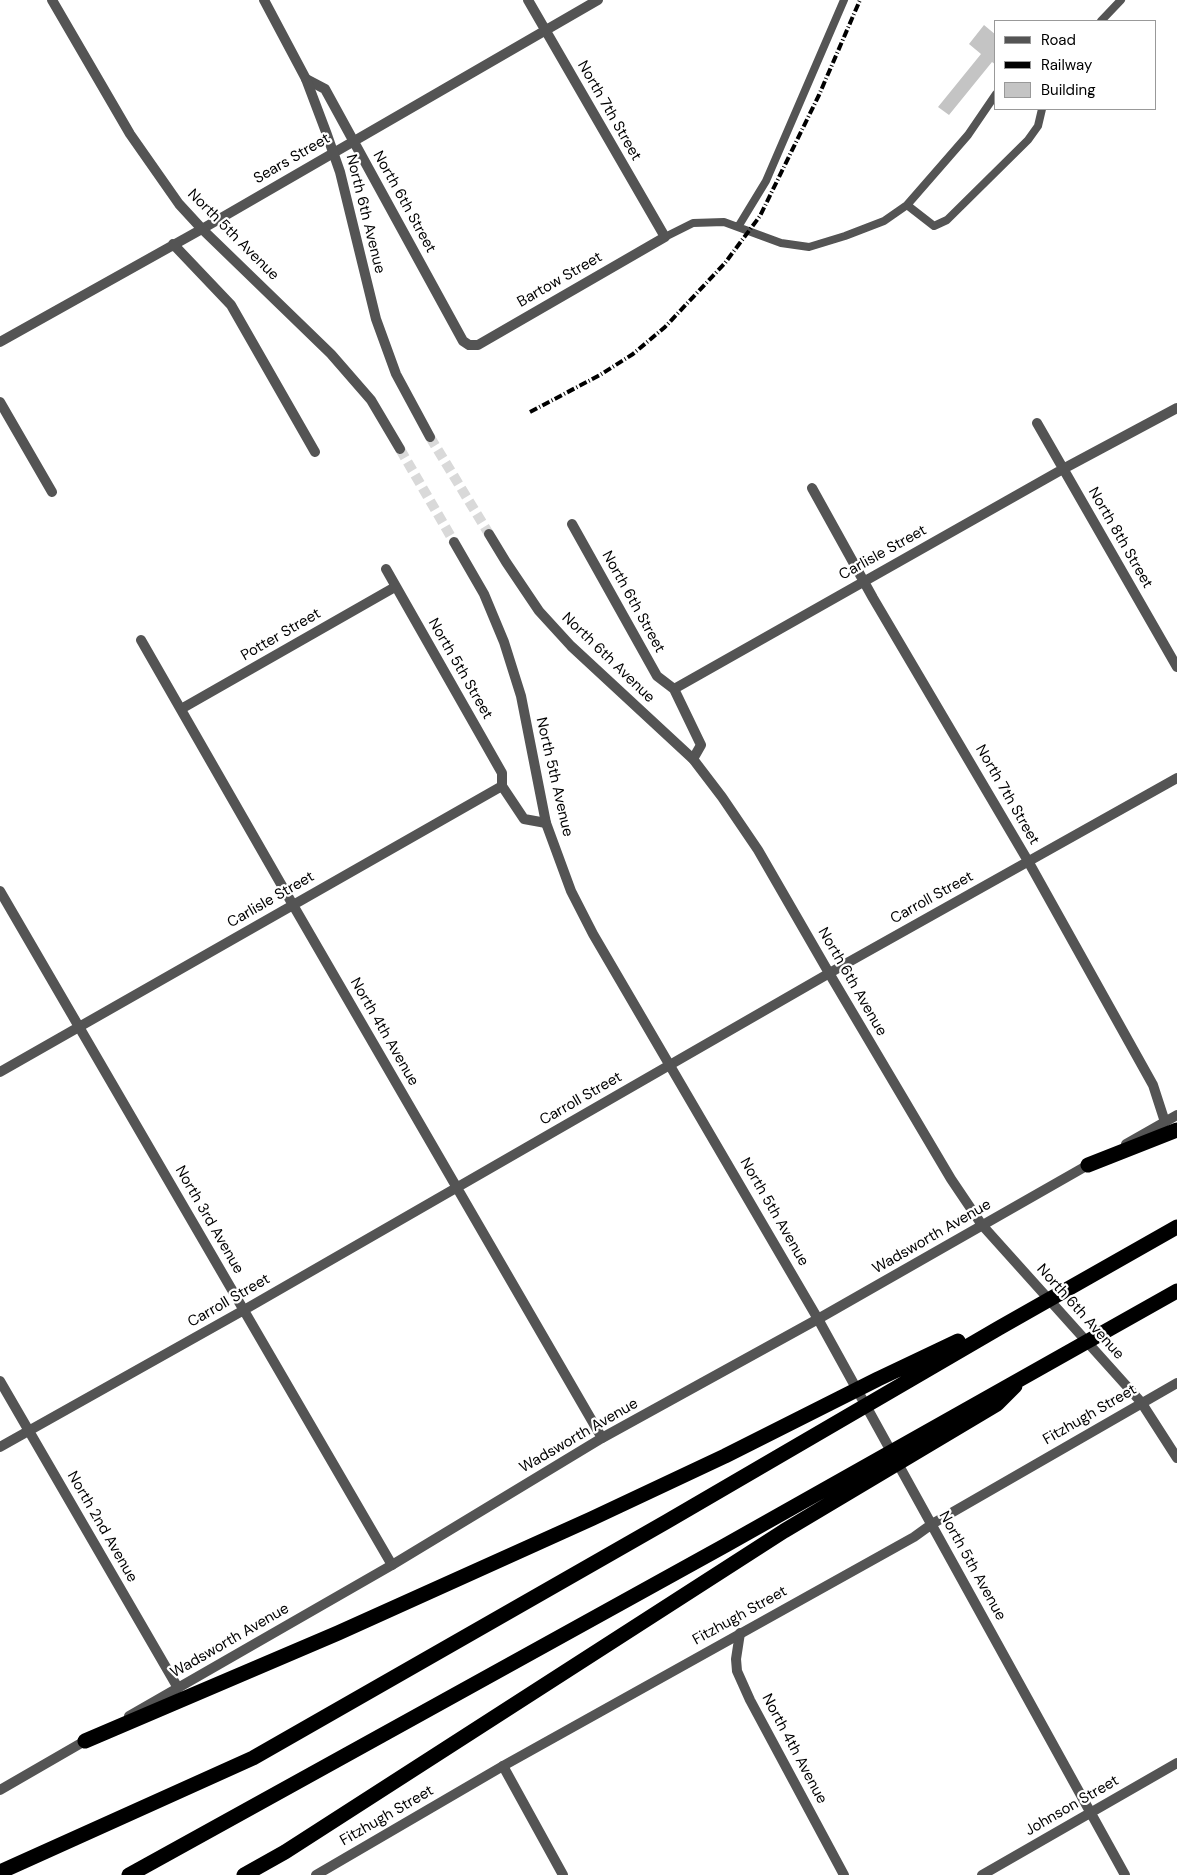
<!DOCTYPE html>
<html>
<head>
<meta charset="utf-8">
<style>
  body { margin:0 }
  #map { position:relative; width:1177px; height:1875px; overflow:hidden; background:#fff; font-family:"DM Sans",sans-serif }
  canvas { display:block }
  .legend { position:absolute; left:994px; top:20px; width:162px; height:90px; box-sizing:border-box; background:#fff; border:1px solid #999; margin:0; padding:6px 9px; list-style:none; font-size:15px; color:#000 }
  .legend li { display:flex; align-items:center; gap:10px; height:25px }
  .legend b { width:25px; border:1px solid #999 }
</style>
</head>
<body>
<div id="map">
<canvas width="1177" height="1875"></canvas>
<ul class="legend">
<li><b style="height:6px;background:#545454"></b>Road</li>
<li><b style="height:6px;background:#000"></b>Railway</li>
<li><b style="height:14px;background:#c4c4c4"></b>Building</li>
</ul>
</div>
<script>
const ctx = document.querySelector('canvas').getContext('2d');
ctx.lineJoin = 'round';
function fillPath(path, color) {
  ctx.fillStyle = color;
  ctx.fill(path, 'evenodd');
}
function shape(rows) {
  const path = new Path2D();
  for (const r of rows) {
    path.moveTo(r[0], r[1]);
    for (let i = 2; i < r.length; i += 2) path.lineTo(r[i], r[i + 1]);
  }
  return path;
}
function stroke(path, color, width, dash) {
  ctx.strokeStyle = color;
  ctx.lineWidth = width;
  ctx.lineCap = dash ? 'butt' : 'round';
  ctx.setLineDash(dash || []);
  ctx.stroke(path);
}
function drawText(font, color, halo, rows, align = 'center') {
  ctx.font = font + ' "DM Sans",sans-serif';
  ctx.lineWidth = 4.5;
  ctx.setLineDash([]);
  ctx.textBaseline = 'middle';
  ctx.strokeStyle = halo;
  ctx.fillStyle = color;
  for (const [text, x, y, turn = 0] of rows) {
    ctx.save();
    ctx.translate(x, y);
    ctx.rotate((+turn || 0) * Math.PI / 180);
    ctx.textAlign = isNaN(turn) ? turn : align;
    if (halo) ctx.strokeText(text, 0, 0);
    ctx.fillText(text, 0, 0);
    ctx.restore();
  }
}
fillPath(shape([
  [984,25,996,35,996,65,992,62,949,115,938,107,981,54,969,44]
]), '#c4c4c4');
stroke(shape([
  [430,437,489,534],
  [400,449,454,542]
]), '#d9d9d9', 10, [10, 5]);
stroke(shape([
  [1101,21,1121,0],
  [907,205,934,226,947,220,1028,140,1038,126,1042,109],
  [738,227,766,181,844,0],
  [665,237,693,223,724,222,781,243,809,247,845,236,884,221,907,205,968,135,996,94]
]), '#545454', 8);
stroke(shape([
  [306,79,325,89,463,341,469,345,478,345,665,237,528,0],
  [173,244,231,305,315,452],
  [0,342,202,229,598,0],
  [0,402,52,492],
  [1037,423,1177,667],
  [812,488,873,598,1028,861,1153,1085,1165,1122],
  [572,524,657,676,674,689],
  [386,569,502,773,502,786],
  [141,640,293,905,602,1438],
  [181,709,395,587],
  [693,759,701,745,674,689,1063,469,1177,408],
  [0,891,392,1565],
  [0,1072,502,786,524,819,546,823],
  [1126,1144,1177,1115],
  [0,1381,178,1688],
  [0,1447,244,1310,847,963,1177,778],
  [740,1633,736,1659,737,1671,750,1700,844,1875],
  [503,1766,563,1875]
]), '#545454', 10);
stroke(shape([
  [52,0,130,134,179,204,202,229,331,354,371,400,400,449],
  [264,0,306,79,326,132,340,172,376,319,396,374,430,437],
  [489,534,506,562,539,611,571,646,693,759,722,797,758,850,829,973,951,1179,982,1225,1141,1402,1177,1458],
  [454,542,484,594,504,642,521,696,546,823,571,891,593,934,818,1319,1125,1875],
  [129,1716,392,1565,602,1438,818,1319,1088,1165],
  [0,1790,90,1738],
  [316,1875,503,1766,914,1537,932,1524,1177,1383],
  [982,1875,1177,1763]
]), '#545454', 10);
stroke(shape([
  [1088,1165,1177,1130],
  [85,1741,338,1633,591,1519,725,1456,878,1379,958,1341],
  [0,1872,253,1758,666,1522,999,1328,1177,1227],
  [129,1875,726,1545,1177,1291],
  [244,1875,285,1852,784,1531,997,1404,1015,1386]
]), '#000', 15);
stroke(shape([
  [530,412,600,375,633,354,665,327,725,263,760,216,819,95,860,0]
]), '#000', 4, [8, 2.5, 1, 2.5]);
drawText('15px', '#000', '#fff', [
  ["North 7th Street",609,111,60],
  ["Sears Street",292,159,-30],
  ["North 6th Street",404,202,61],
  ["North 6th Avenue",365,214,76],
  ["North 5th Avenue",233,235,45],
  ["Bartow Street",560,280,-30],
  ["North 8th Street",1120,538,60],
  ["Carlisle Street",883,553,-29],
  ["North 6th Street",633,602,61],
  ["Potter Street",281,635,-30],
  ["North 6th Avenue",608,658,44],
  ["North 5th Street",460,669,60],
  ["North 5th Avenue",554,777,77],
  ["North 7th Street",1007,795,60],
  ["Carroll Street",932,898,-29],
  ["Carlisle Street",271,900,-30],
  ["North 6th Avenue",852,982,60],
  ["North 4th Avenue",384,1032,60],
  ["Carroll Street",581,1099,-30],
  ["North 5th Avenue",774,1212,60],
  ["North 3rd Avenue",209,1220,60],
  ["Wadsworth Avenue",932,1237,-30],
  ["Carroll Street",229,1301,-30],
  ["North 6th Avenue",1080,1312,48],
  ["Fitzhugh Street",1090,1415,-30],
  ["Wadsworth Avenue",579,1436,-30],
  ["North 2nd Avenue",102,1527,60],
  ["North 5th Avenue",972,1566,61],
  ["Fitzhugh Street",740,1616,-29],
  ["Wadsworth Avenue",230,1641,-30],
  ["North 4th Avenue",794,1749,62],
  ["Johnson Street",1072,1806,-30],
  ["Fitzhugh Street",387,1816,-30]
]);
</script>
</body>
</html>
